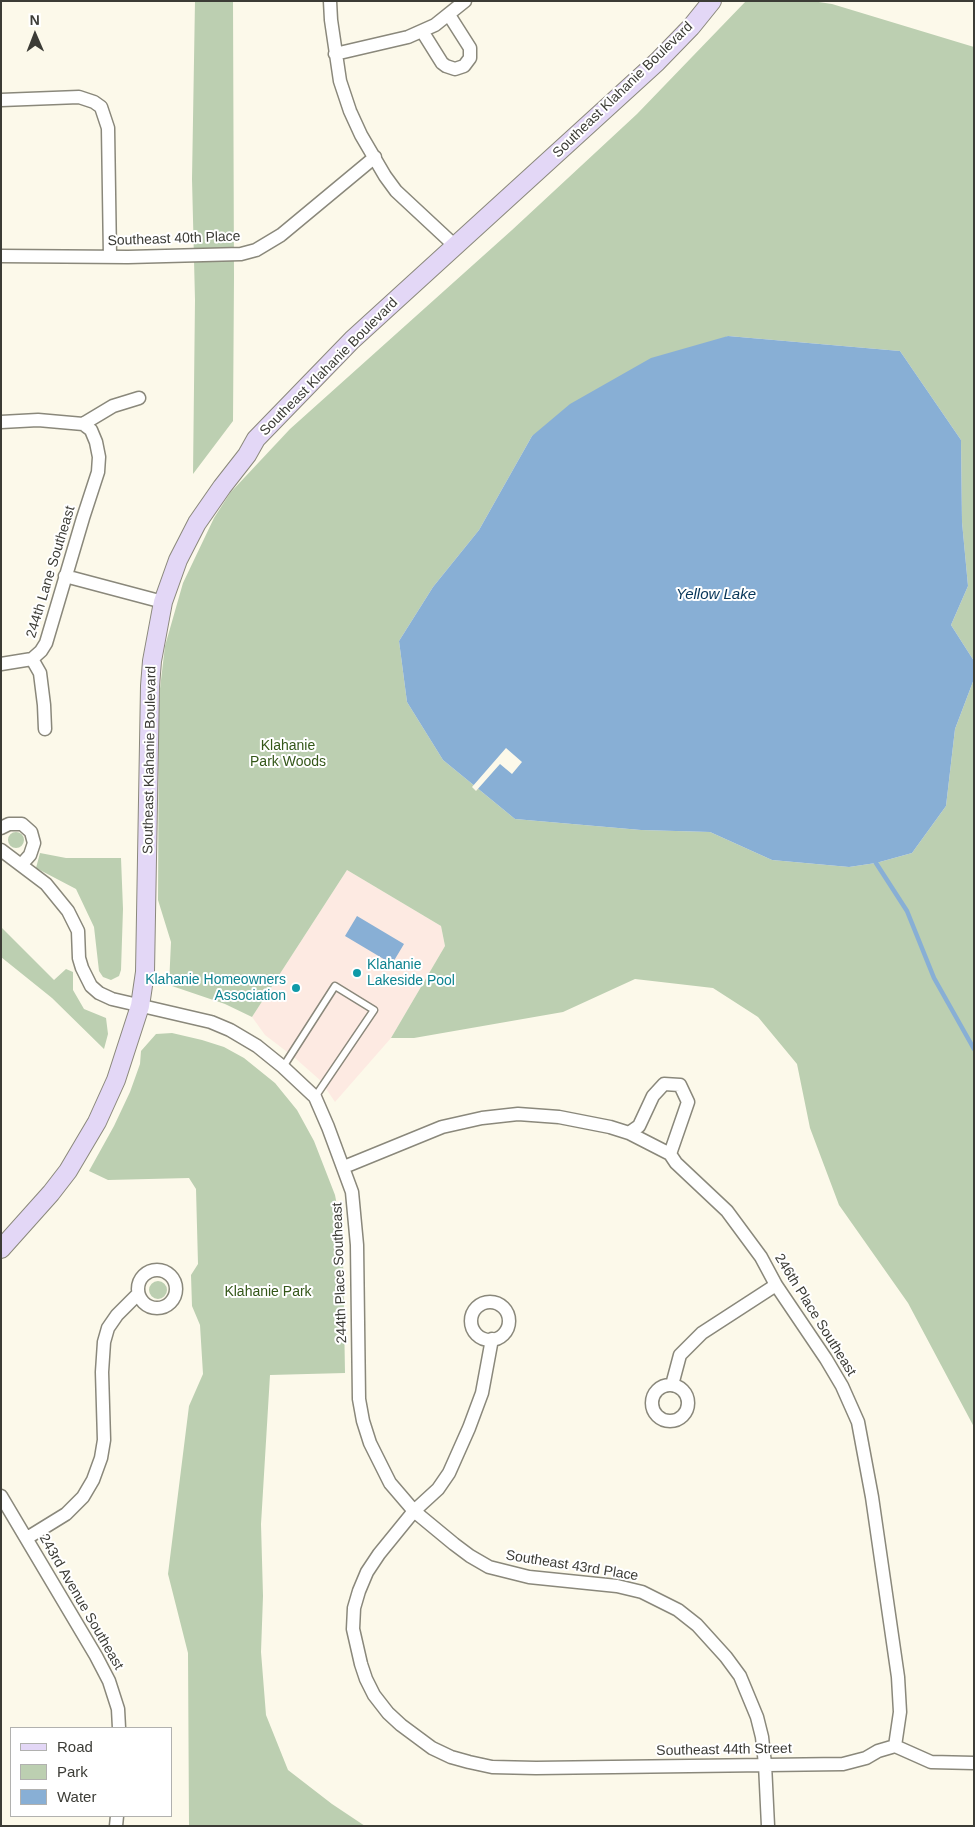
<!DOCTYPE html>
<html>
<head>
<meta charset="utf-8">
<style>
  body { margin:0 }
  #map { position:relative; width:975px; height:1827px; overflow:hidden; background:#fcf9ea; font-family:Helvetica,sans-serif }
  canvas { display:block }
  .frame { position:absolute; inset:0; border:2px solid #3c3c36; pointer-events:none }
  .legend { position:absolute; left:10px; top:1727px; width:162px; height:90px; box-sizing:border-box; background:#fff; border:1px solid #b1b1af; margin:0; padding:6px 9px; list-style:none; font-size:15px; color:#3c3c36 }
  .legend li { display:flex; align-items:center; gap:10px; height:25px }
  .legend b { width:25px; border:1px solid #b1b1af }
  .north { position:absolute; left:10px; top:10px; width:50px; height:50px; -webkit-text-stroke:4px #fff; paint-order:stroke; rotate:359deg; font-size:14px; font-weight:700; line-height:20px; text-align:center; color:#3c3c36 }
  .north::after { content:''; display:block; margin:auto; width:18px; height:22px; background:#3c3c36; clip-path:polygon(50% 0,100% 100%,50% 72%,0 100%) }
</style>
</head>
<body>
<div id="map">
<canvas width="975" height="1827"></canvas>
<div class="frame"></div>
<ul class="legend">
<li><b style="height:6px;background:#e3d7f6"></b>Road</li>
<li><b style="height:14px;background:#bccfb1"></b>Park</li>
<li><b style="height:14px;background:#88afd5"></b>Water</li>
</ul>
<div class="north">N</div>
</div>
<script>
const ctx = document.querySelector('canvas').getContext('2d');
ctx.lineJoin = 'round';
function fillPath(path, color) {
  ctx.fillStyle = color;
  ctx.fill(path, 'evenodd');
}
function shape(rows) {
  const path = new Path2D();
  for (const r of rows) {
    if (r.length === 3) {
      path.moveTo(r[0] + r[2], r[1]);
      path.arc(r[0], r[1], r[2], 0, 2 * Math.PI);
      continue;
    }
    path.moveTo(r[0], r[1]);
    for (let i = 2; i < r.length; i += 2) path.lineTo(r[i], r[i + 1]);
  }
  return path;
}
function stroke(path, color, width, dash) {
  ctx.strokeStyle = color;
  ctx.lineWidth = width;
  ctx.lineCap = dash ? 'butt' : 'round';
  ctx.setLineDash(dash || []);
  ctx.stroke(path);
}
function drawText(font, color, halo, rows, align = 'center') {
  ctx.font = font + ' Helvetica,sans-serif';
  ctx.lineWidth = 4;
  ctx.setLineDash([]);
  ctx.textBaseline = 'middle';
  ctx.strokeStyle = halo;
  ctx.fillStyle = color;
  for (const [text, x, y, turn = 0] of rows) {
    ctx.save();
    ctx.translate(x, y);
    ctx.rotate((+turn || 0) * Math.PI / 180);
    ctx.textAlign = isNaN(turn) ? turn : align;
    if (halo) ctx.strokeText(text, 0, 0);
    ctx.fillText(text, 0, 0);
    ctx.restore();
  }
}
fillPath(shape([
  [347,870,441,926,445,946,391,1038,335,1102,321,1081,295,1058,265,1035,252,1017]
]), '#fdeae2');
fillPath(shape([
  [195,1,233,1,234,277,233,421,193,474,195,300,192,179],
  [746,1,812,1,832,4,974,47,974,661,951,625,968,586,962,522,961,440,900,351,728,336,532,436,479,530,433,587,399,641,407,702,443,760,515,819,641,830,710,832,772,860,849,867,876,863,912,853,946,806,955,729,974,679,974,1427,908,1303,839,1205,810,1128,797,1064,758,1017,713,988,635,979,563,1012,414,1038,391,1038,445,946,441,926,347,870,252,1017,225,1004,169,985,171,942,158,900,159,697,165,646,183,583,214,518,230,493,290,429,512,230,637,114],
  [16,840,8],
  [40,853,66,858,121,858,123,909,121,970,119,976,111,980,103,977,99,971,94,927,76,889,36,868],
  [1,927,54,980,66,969,73,972,73,990,84,1009,106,1018,108,1034,104,1049,52,998,1,957],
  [172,1033,202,1040,224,1047,244,1058,275,1083,297,1110,314,1141,335,1195,340,1221,343,1255,345,1373,270,1375,261,1524,263,1596,261,1652,266,1715,288,1770,332,1804,365,1826,189,1826,188,1653,168,1574,189,1406,203,1374,200,1325,192,1306,191,1275,198,1264,196,1189,189,1178,108,1180,89,1171,114,1126,130,1092,140,1064,141,1051,156,1034],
  [158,1290,9]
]), '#bccfb1');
fillPath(shape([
  [728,336,900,351,961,440,962,522,968,586,951,625,974,661,974,679,955,729,946,806,912,853,876,863,849,867,772,860,710,832,641,830,515,819,443,760,407,702,399,641,433,587,479,530,532,436,570,404,651,358],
  [357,916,404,944,392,964,345,936]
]), '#88afd5');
fillPath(shape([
  [506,748,522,762,512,774,500,764,476,791,472,787]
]), '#fcf9ea');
stroke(shape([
  [876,863,907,911,934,978,974,1049]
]), '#88afd5', 4.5);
const lane = shape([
  [283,1067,335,986,374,1010,315,1097]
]);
const street = shape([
  [330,1,331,20,340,81,350,111,361,135,385,176,396,191,454,245],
  [422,31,442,63,446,66,455,69,464,66,470,58,470,48,449,15],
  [335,54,408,37,435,25,465,1],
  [1,100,79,97,94,102,101,107,108,128,110,257],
  [1,256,128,257,241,254,256,250,281,235,375,157],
  [1,422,38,420,83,424,113,406,139,398],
  [65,576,163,602],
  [1,664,32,659],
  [45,729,44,705,40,673,32,659,41,651,46,643,83,518,98,472,99,457,96,442,91,430,83,424],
  [1,828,9,824,22,824,31,832,34,843,30,855,21,865],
  [1,850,46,884,68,911,78,931,79,958,82,968,91,986,99,993,112,999,211,1022,230,1030,257,1046,283,1067,315,1097,328,1127,352,1192,357,1245,359,1399,363,1421,370,1443,390,1483,414,1511,454,1544,470,1556,489,1567,529,1577,617,1586,642,1592,678,1610,697,1625,726,1657,740,1676,757,1717,762,1737,765,1764,768,1826],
  [629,1133,639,1126,653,1096,664,1084,680,1085,688,1102,670,1154],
  [344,1167,442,1127,482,1118,518,1114,559,1117,610,1127,629,1133,670,1154,676,1163,727,1211,761,1257,776,1285,826,1359,842,1386,858,1422,872,1497,898,1677,900,1712,895,1746],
  [157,1289,19],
  [490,1321,19],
  [492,1339,482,1393,469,1428,449,1473,438,1489,414,1511,379,1554,367,1572,359,1591,354,1608,353,1629,361,1664,366,1679,374,1695,388,1713,401,1725,432,1748,451,1757,469,1762,492,1767,536,1768,843,1764,866,1758,878,1751,895,1746,931,1762,974,1763],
  [672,1385,680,1355,702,1333,776,1285],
  [670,1403,18],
  [1,1496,96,1656,109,1681,118,1709,119,1728],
  [27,1538,66,1514,83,1497,93,1480,101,1458,104,1440,102,1372,104,1342,108,1328,117,1315,138,1294],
  [116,1826,117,1816]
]);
const secondary = shape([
  [1,1249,51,1193,68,1171,97,1122,116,1080,140,1006,145,972,150,686,152,661,163,602,178,560,197,523,222,487,247,455,256,439,352,340,657,62,691,27,712,1]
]);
stroke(lane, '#8a887b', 9);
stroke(street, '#8a887b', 15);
stroke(secondary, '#8a887b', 20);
stroke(lane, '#fff', 6);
stroke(street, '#fff', 12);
stroke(secondary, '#e3d7f6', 18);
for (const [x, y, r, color] of [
  [357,973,5,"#0f9aa8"],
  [296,988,5,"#0f9aa8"]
]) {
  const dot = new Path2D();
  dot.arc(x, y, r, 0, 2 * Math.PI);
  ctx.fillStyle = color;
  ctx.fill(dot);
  stroke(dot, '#fff', 2);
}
drawText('14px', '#3c3c36', '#fff', [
  ["Southeast Klahanie Boulevard",623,90,-44],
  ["Southeast 40th Place",174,239,-2],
  ["Southeast Klahanie Boulevard",329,367,-45],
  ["244th Lane Southeast",51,572,-73],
  ["Southeast Klahanie Boulevard",150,760,-89],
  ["244th Place Southeast",340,1273,-92],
  ["246th Place Southeast",815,1315,58],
  ["Southeast 43rd Place",572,1566,9],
  ["243rd Avenue Southeast",81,1602,60],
  ["Southeast 44th Street",724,1750,-1]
]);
drawText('14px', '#345719', '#fff', [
  ["Klahanie",288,746],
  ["Park Woods",288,762],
  ["Klahanie Park",268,1292]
]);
drawText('14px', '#0d838f', '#fff', [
  ["Klahanie",367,965],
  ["Lakeside Pool",367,981],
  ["Klahanie Homeowners",286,980,"right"],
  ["Association",286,996,"right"]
], 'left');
drawText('italic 15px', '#063558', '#fff', [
  ["Yellow Lake",716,595]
]);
</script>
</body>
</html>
